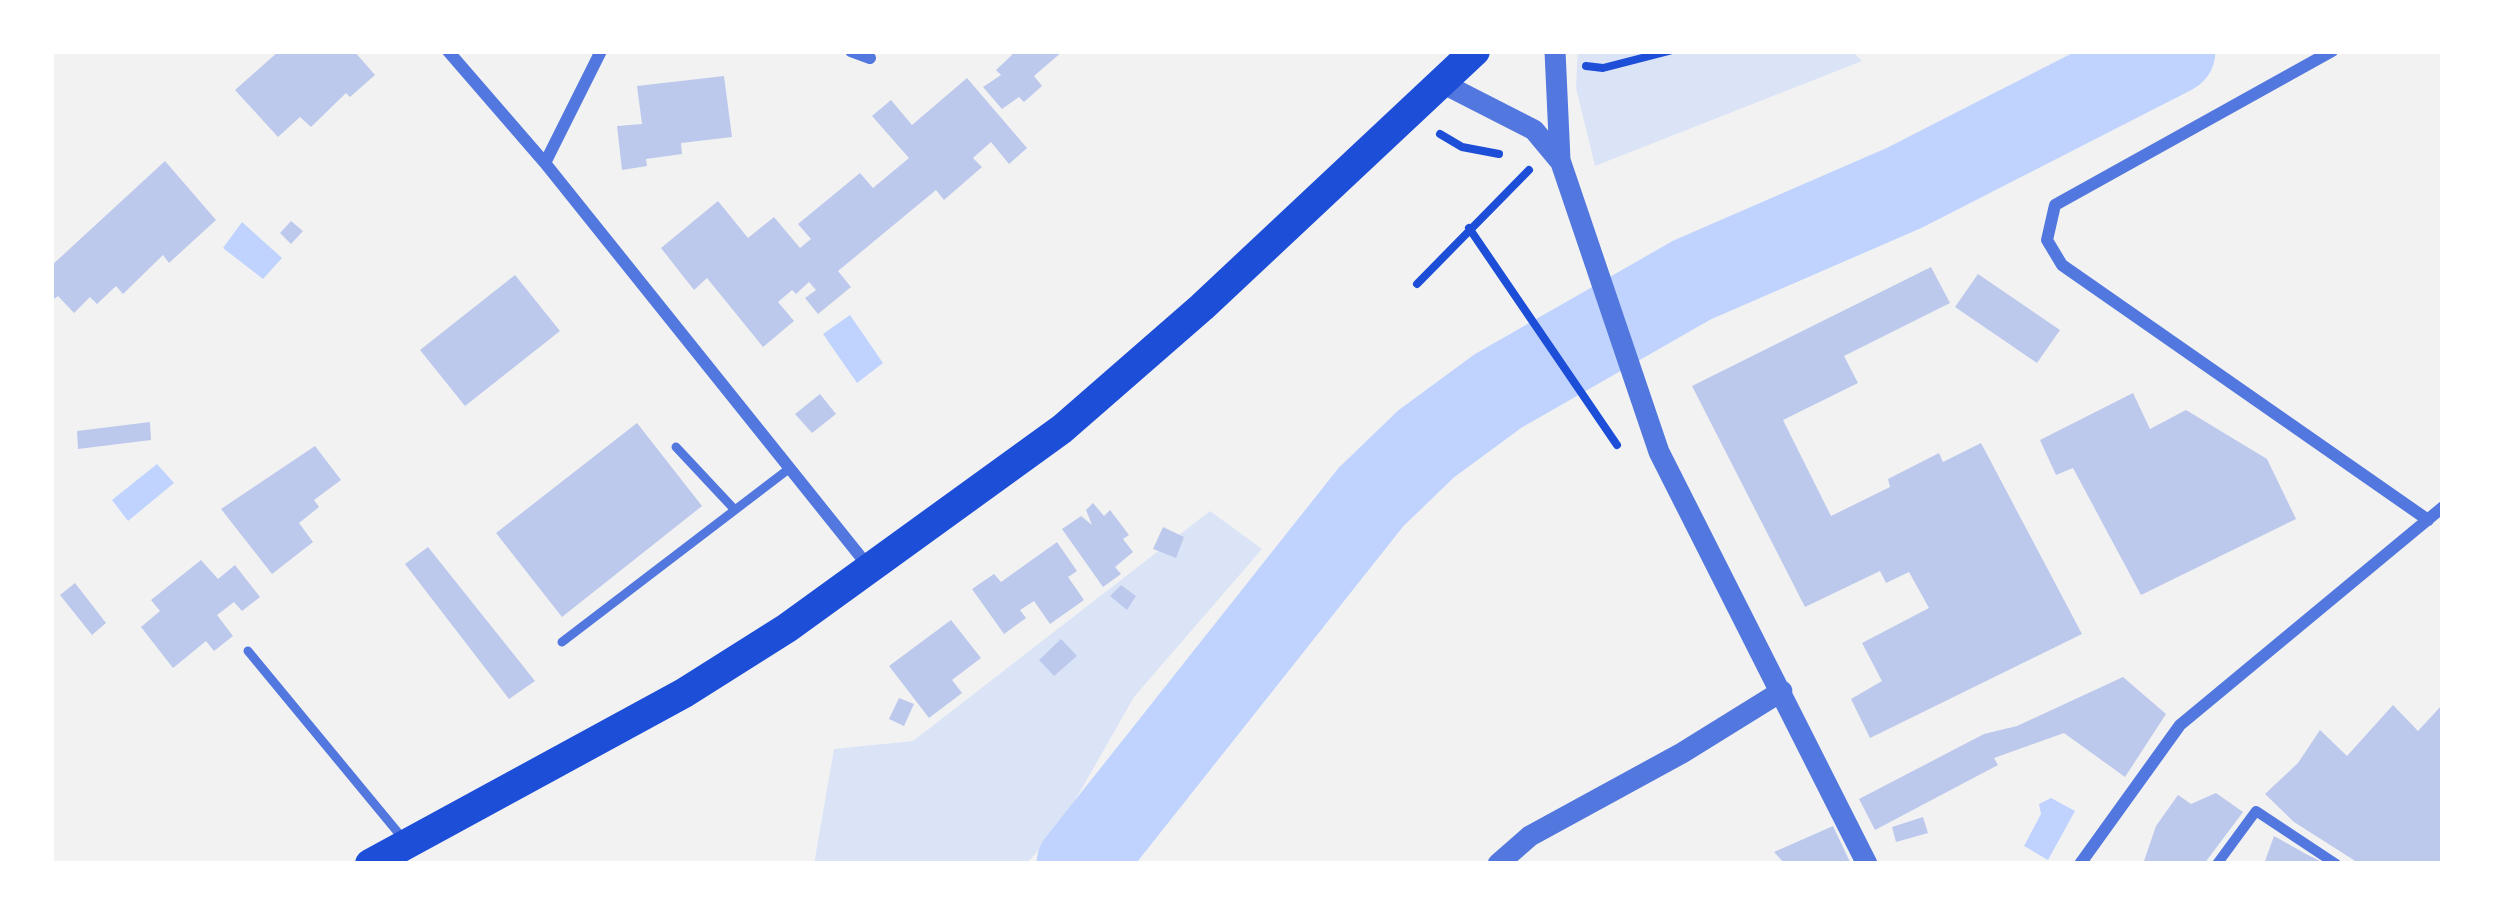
<!DOCTYPE html>
<html>
<head>
<meta charset="utf-8">
<style>
  body { margin:0 }
  #map { position:relative; width:2494px; height:915px; overflow:hidden; background:#f2f2f2; font-family:"IBM Plex Serif",serif }
  canvas { display:block }
  .frame { position:absolute; inset:0; border:54px solid #fff; pointer-events:none }
</style>
</head>
<body>
<div id="map">
<canvas width="2494" height="915"></canvas>
<div class="frame"></div>
</div>
<script>
const ctx = document.querySelector('canvas').getContext('2d');
ctx.lineJoin = 'round';
function fillPath(path, color) {
  ctx.fillStyle = color;
  ctx.fill(path, 'evenodd');
}
function shape(rows) {
  const path = new Path2D();
  for (const r of rows) {
    path.moveTo(r[0], r[1]);
    for (let i = 2; i < r.length; i += 2) path.lineTo(r[i], r[i + 1]);
  }
  return path;
}
function stroke(path, color, width, dash) {
  ctx.strokeStyle = color;
  ctx.lineWidth = width;
  ctx.lineCap = dash ? 'butt' : 'round';
  ctx.setLineDash(dash || []);
  ctx.stroke(path);
}
fillPath(shape([
  [1578,51,1852,51,1862,61,1595,166,1576,88],
  [1210,511,1262,549,1134,697,1061,825,1026,864,814,864,834,749,913,741]
]), '#dbe4f7');
fillPath(shape([
  [242,222,282,258,263,279,223,248],
  [850,315,883,363,857,383,823,334],
  [157,464,174,483,128,521,112,500],
  [2051,798,2075,811,2048,860,2024,846,2041,814,2039,804]
]), '#bfd3fe');
stroke(shape([
  [1080,864,1371,497,1426,444,1498,391,1692,280,1904,188,2172,51]
]), '#bfd3fe', 87);
fillPath(shape([
  [279,51,354,51,375,75,350,97,346,93,311,127,300,117,278,137,235,90],
  [1009,51,1063,51,1034,76,1042,86,1024,102,1019,97,1002,109,983,87,1001,75,996,70,1012,55],
  [724,76,732,137,681,143,682,154,646,159,647,166,622,170,617,126,642,124,637,86],
  [967,78,1027,148,1009,164,991,142,973,158,982,167,944,200,936,190,838,271,851,287,818,314,805,298,816,290,809,282,796,294,792,290,778,302,794,321,763,347,707,278,694,290,661,248,718,201,748,238,774,217,800,248,811,239,798,224,860,173,873,188,909,158,872,116,891,100,912,125],
  [165,161,216,220,169,263,163,255,123,294,116,286,97,304,90,297,74,313,58,296,54,299,51,266],
  [291,221,303,231,291,244,280,233],
  [1931,267,1950,303,1844,356,1858,383,1783,420,1831,516,1890,487,1888,479,1939,453,1943,462,1981,443,2082,634,1870,738,1851,699,1882,681,1862,643,1929,608,1909,572,1886,583,1880,571,1805,607,1692,386],
  [1978,274,2060,330,2037,363,1955,307],
  [515,275,560,331,465,406,420,350],
  [2133,393,2150,429,2186,410,2267,459,2296,519,2141,595,2073,468,2056,475,2040,440],
  [820,394,836,414,812,433,795,414],
  [150,422,151,440,78,449,77,431],
  [637,423,702,506,562,617,496,533],
  [315,446,341,480,314,500,319,507,299,523,313,542,272,574,221,509],
  [1093,503,1104,516,1110,510,1129,535,1123,539,1133,552,1115,567,1121,574,1103,587,1062,529,1081,516,1092,525,1086,510],
  [1163,527,1184,537,1176,558,1153,549],
  [1057,542,1077,571,1068,577,1084,600,1050,624,1034,601,1020,610,1026,618,1004,634,972,589,994,574,1001,582],
  [428,547,535,681,509,699,405,564],
  [201,560,218,579,235,565,260,597,242,611,234,602,217,615,233,636,214,651,206,641,173,668,141,627,160,611,151,600],
  [75,583,106,623,92,635,60,595],
  [1121,585,1136,596,1127,610,1110,596],
  [951,620,981,658,952,680,962,693,929,718,889,666],
  [1061,639,1077,656,1054,676,1039,660],
  [2123,677,2166,714,2125,777,2064,733,1994,758,1998,765,1875,830,1859,799,1984,734,2017,726],
  [899,698,914,704,904,726,889,719],
  [2443,704,2443,864,2360,864,2294,822,2265,794,2298,763,2320,730,2347,756,2393,705,2418,731],
  [2216,793,2243,812,2204,864,2144,861,2156,826,2178,795,2191,804],
  [1923,817,1928,833,1896,842,1892,827],
  [1833,826,1851,864,1785,864,1774,852],
  [2274,836,2306,854,2326,864,2264,864]
]), '#bdc9ec');
stroke(shape([
  [1586,66,1603,68,1669,51],
  [1440,134,1462,147,1499,154],
  [1469,228,1617,445],
  [1417,284,1529,170]
]), '#1d4ed8', 8);
stroke(shape([
  [676,447,735,510],
  [562,642,790,468],
  [248,651,405,841]
]), '#5277de', 9);
stroke(shape([
  [2217,864,2256,811,2336,864]
]), '#5277de', 10);
stroke(shape([
  [448,51,545,163,868,566],
  [851,51,870,58],
  [2332,51,2055,205,2047,240,2062,265,2428,520],
  [545,163,601,51],
  [2080,864,2180,725,2443,507]
]), '#5277de', 12);
stroke(shape([
  [1555,51,1560,160,1659,452,1867,864],
  [1442,83,1534,130,1559,160],
  [1498,864,1530,836,1682,753,1782,691]
]), '#5277de', 21);
stroke(shape([
  [370,864,684,693,787,628,1062,429,1202,307,1475,51]
]), '#1d4ed8', 30);
</script>
</body>
</html>
